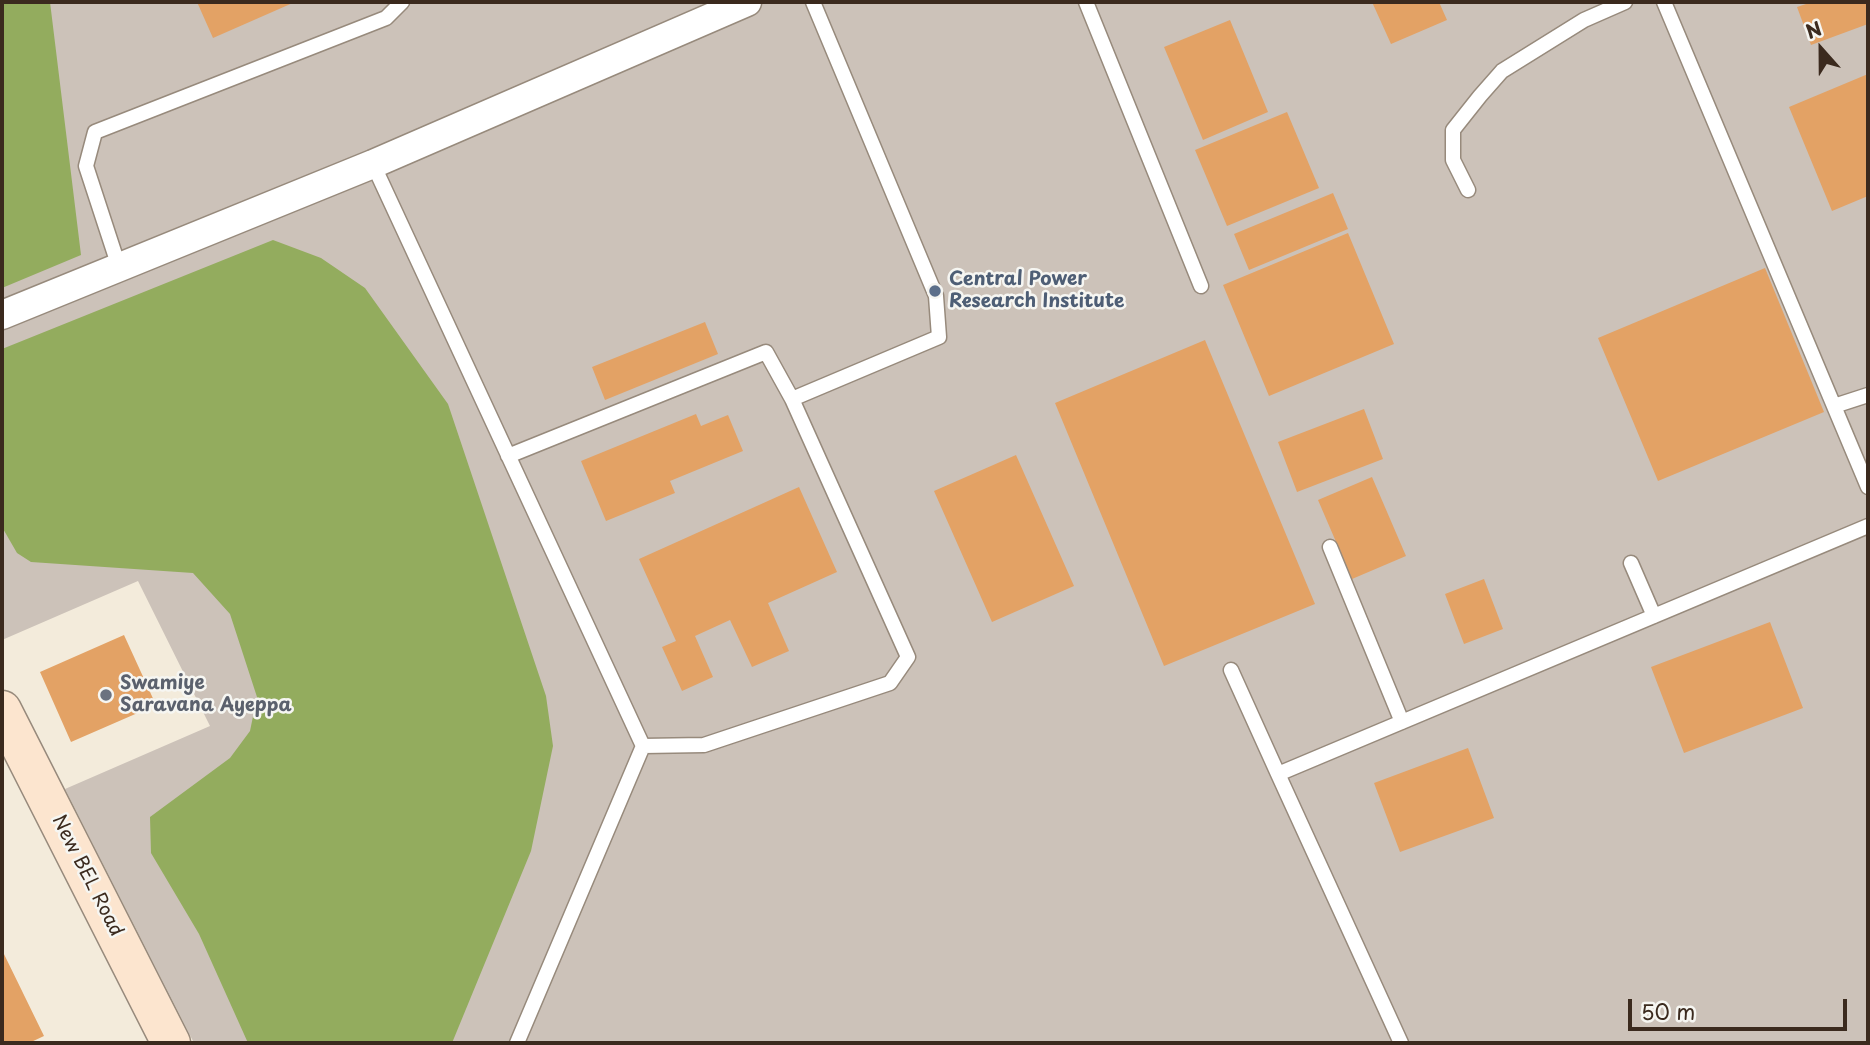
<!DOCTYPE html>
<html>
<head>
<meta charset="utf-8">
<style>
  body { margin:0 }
  #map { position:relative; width:1870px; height:1045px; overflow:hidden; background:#f3ebdb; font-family:"Playpen Sans",sans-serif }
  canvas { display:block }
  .frame { position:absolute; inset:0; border:4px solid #3b2a1e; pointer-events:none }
  .north { position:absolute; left:1786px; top:14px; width:70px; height:70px; -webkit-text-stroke:5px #f6f6f2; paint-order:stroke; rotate:339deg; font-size:19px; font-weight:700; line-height:28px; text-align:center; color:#3b2a1e }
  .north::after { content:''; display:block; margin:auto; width:24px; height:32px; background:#3b2a1e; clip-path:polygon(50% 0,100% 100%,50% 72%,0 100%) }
  .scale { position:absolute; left:1628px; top:999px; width:219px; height:32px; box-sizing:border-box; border:4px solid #3b2a1e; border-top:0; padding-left:9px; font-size:21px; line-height:24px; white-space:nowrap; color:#3b2a1e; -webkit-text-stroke:5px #f6f6f2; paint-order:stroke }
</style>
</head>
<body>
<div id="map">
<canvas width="1870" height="1045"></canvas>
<div class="frame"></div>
<div class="north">N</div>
<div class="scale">50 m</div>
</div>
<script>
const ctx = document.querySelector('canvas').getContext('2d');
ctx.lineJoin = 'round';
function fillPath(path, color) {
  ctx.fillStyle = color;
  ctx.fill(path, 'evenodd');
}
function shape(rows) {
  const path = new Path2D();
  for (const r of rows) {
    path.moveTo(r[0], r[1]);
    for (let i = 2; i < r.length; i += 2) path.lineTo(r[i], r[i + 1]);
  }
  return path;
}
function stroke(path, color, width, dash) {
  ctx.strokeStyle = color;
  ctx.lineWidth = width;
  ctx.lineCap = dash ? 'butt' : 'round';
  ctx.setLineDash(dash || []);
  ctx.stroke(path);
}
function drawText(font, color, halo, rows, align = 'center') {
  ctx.font = font + ' "Playpen Sans",sans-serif';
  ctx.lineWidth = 5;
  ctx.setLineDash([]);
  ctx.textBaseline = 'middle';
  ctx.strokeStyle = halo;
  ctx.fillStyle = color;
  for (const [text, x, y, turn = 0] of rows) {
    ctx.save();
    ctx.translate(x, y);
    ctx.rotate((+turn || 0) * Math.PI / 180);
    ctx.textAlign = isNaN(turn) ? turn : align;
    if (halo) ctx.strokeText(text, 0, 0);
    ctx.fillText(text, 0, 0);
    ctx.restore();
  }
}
fillPath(shape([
  [2,2,1868,2,1868,1043,194,1043,65,789,210,726,138,581,2,640]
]), '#ccc2b9');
fillPath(shape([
  [2,2,50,2,81,255,2,288],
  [273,240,321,258,365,288,448,404,546,696,553,746,531,851,452,1043,248,1043,199,934,151,853,150,817,230,758,250,731,257,697,230,614,193,573,31,562,17,553,2,527,2,349]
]), '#93ac5e');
fillPath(shape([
  [197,2,295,2,213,38],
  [1372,2,1439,2,1447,20,1391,44],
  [1812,2,1868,2,1868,24,1811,45,1797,7],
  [1230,20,1268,112,1203,140,1164,47],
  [1868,74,1868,196,1832,211,1789,107],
  [1287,112,1319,188,1227,226,1195,150],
  [1333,193,1348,229,1249,270,1234,234],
  [1348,233,1394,344,1269,396,1223,285],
  [1765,268,1824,412,1658,481,1598,338],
  [705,322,718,354,605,400,592,367],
  [1205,340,1315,604,1164,666,1055,403],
  [1364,409,1383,459,1297,492,1278,442],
  [696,414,701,426,728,415,743,451,670,481,675,493,606,521,581,461],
  [1016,455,1074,586,992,622,934,491],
  [1372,477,1406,556,1352,579,1318,500],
  [799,487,837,572,768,603,789,651,752,667,730,620,695,636,713,677,682,691,662,647,676,641,639,559],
  [1484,579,1503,629,1464,644,1445,594],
  [1770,622,1803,708,1684,753,1651,667],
  [124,635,156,705,71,742,40,672],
  [1468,748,1494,818,1400,852,1374,783],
  [2,950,44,1036,29,1043,4,1043,2,1040]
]), '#e3a265');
const lane = shape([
  [1086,2,1201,286],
  [1664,2,1868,487],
  [373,164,643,746,704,745,890,683,908,657,792,399,939,337,936,296,813,2],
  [1468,190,1453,160,1453,130,1480,96,1502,71,1584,20,1625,2],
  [119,267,86,166,95,132,386,18,402,2],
  [1834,406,1868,395],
  [508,456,766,352,792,399],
  [1330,547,1402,722],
  [1631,563,1654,616],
  [1231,670,1278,774],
  [517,1043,643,746],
  [1401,1043,1278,774,1868,526]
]);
const street = shape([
  [2,315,373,164,747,2]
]);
const secondary = shape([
  [2,710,171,1043]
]);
stroke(lane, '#978a7c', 17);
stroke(street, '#978a7c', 31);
stroke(secondary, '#978a7c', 41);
stroke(lane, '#fff', 14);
stroke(street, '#fff', 28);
stroke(secondary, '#fce5cf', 38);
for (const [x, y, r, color] of [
  [935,291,7,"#5c6f8a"],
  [106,695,7,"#6b7280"]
]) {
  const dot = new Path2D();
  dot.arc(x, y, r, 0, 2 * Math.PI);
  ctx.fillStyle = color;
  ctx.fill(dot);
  stroke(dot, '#f6f6f2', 2.5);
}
drawText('bold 19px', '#4e5e75', '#f6f6f2', [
  ["Central Power",949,280],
  ["Research Institute",949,302]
], 'left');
drawText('bold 19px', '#5b616d', '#f6f6f2', [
  ["Swamiye",120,684],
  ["Saravana Ayeppa",120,706]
], 'left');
drawText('19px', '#3b2a1e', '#f6f6f2', [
  ["New BEL Road",87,876,63]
]);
</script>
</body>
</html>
